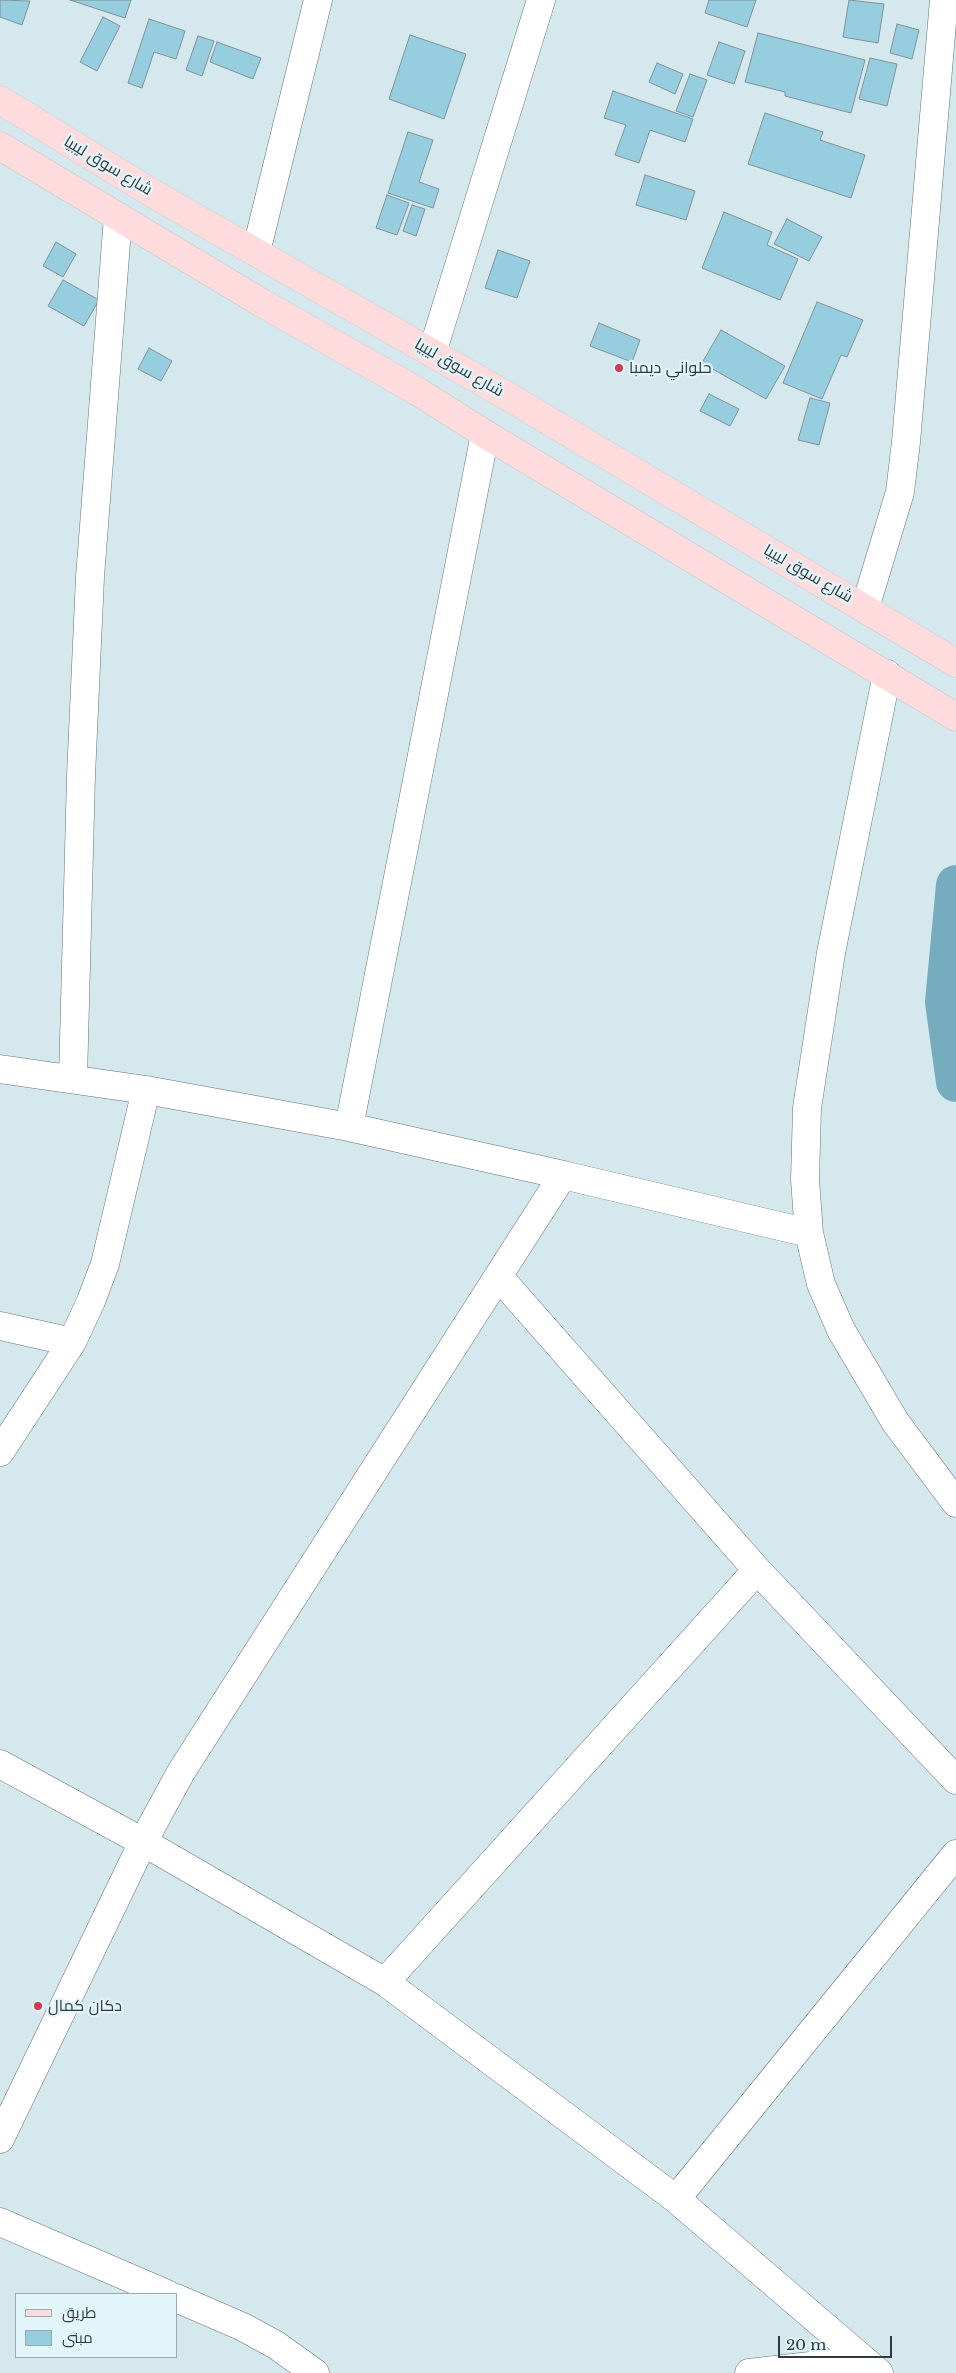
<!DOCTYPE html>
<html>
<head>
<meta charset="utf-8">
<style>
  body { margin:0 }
  #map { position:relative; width:956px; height:2373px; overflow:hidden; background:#d5e8ee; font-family:"Libre Baskerville",Cairo,serif }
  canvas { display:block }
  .legend { position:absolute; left:15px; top:2293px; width:162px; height:65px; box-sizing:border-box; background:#e2f5fb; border:1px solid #9caaaf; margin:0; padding:6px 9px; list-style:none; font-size:15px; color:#323a3c }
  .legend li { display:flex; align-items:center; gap:10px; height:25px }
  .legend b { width:25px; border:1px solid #9caaaf }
  .scale { position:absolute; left:778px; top:2336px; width:114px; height:22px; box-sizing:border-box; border:2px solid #323a3c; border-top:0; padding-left:6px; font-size:15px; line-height:18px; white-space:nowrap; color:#323a3c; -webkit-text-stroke:4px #e2f5fb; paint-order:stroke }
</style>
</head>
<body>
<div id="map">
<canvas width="956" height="2373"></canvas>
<ul class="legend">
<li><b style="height:6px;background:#fedcdd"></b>طريق</li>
<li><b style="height:14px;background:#97cedf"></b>مبنى</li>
</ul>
<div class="scale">20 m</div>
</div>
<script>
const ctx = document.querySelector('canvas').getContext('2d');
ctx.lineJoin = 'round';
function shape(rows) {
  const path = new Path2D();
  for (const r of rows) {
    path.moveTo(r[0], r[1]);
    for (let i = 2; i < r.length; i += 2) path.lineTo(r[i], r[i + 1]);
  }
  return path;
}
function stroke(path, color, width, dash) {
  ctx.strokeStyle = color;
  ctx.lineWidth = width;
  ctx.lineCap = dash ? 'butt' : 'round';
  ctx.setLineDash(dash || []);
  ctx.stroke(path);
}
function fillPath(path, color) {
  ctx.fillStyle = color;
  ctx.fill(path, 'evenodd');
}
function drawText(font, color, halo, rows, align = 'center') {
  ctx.font = font + ' "Libre Baskerville",Cairo,serif';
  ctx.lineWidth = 4.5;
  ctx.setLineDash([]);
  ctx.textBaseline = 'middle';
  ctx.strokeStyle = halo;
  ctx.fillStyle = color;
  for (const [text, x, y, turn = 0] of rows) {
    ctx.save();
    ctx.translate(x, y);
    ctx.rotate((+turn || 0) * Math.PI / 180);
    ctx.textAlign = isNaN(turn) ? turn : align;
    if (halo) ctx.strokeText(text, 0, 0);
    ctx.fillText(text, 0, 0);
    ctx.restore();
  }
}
stroke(shape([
  [956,885,945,1002,956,1082]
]), '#76adbe', 40);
const building = shape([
  [0,0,30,1,22,25,0,17,0,0],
  [70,0,131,0,125,18,70,0],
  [709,0,756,0,747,27,705,13,709,0],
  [849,0,884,4,878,43,843,37,849,0],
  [103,17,120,26,97,71,80,62,103,17],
  [149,19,185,31,176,59,154,52,142,88,128,83,149,19],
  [897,24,919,30,912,59,890,53,897,24],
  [758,33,865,60,851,113,785,96,785,92,745,82,758,33],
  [410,35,466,54,444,119,389,99,410,35],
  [198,36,214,41,202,76,186,70,198,36],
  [217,42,261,58,253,79,210,62,217,42],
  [719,42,745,51,734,84,707,75,719,42],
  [870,58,897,64,887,106,859,99,870,58],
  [657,63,683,74,675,94,649,82,657,63],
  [690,74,707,80,693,117,676,111,690,74],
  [613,91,693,119,685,142,650,130,639,163,615,155,626,125,604,118,613,91],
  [765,113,823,132,820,140,865,155,851,198,748,164,765,113],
  [408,132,433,140,419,182,439,189,433,208,388,193,408,132],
  [645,175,695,191,686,220,636,205,645,175],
  [387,195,409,203,397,235,376,228,387,195],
  [412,205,425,209,416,236,403,231,412,205],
  [724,212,772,232,767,245,798,259,780,300,702,268,724,212],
  [787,219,822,237,809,261,774,244,787,219],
  [56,242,76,254,63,277,43,266,56,242],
  [498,250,530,261,517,298,485,288,498,250],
  [63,280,99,300,84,326,48,306,63,280],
  [817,302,863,320,847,357,841,355,822,399,783,383,817,302],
  [599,323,640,340,632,362,590,346,599,323],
  [721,330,785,366,766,399,702,363,721,330],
  [149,348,172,361,161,381,138,369,149,348],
  [709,394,739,409,730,426,700,411,709,394],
  [810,398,830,403,819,445,798,440,810,398]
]);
fillPath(building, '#97cedf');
stroke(building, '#809297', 1);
const minor = shape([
  [256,252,318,0],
  [432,353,541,0],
  [865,608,900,492,906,442,944,0],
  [887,674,831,953,807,1108,805,1180,809,1233,821,1284,841,1330,896,1423,956,1503],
  [0,1069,146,1090,349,1127,563,1175,181,1772,143,1842,0,2139],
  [73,1079,81,776,90,577,118,217],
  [349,1127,485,434],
  [563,1175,809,1233],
  [499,1277,757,1570,956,1780],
  [0,1326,72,1342],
  [0,1452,72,1342,91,1301,105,1264,146,1090],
  [0,1764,143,1842,385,1982,676,2199,879,2373],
  [385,1982,757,1570],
  [676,2199,956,1854],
  [0,2222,167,2294],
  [176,2298,243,2327,276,2345,315,2373],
  [749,2373,863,2360]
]);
const major = shape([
  [0,100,152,193,509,397,956,663],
  [0,146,262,303,417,391,485,434,956,717]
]);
stroke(minor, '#637379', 29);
stroke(major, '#c6c8c8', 29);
stroke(minor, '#fff', 28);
stroke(major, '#fedcdd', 28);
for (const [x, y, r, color] of [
  [619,368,5,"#cd3c50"],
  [38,2006,5,"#cd3c50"]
]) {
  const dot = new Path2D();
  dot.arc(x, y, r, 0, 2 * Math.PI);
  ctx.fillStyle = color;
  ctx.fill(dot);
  stroke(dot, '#e2f5fb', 2);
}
drawText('16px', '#323a3c', '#e2f5fb', [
  ["شارع سوق ليبيا",108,166,31],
  ["شارع سوق ليبيا",459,368,30],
  ["شارع سوق ليبيا",808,574,30]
]);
drawText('16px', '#323a3c', '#e2f5fb', [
  ["حلواني ديمبا",629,368],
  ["دكان كمال",48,2006]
], 'left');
</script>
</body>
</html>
